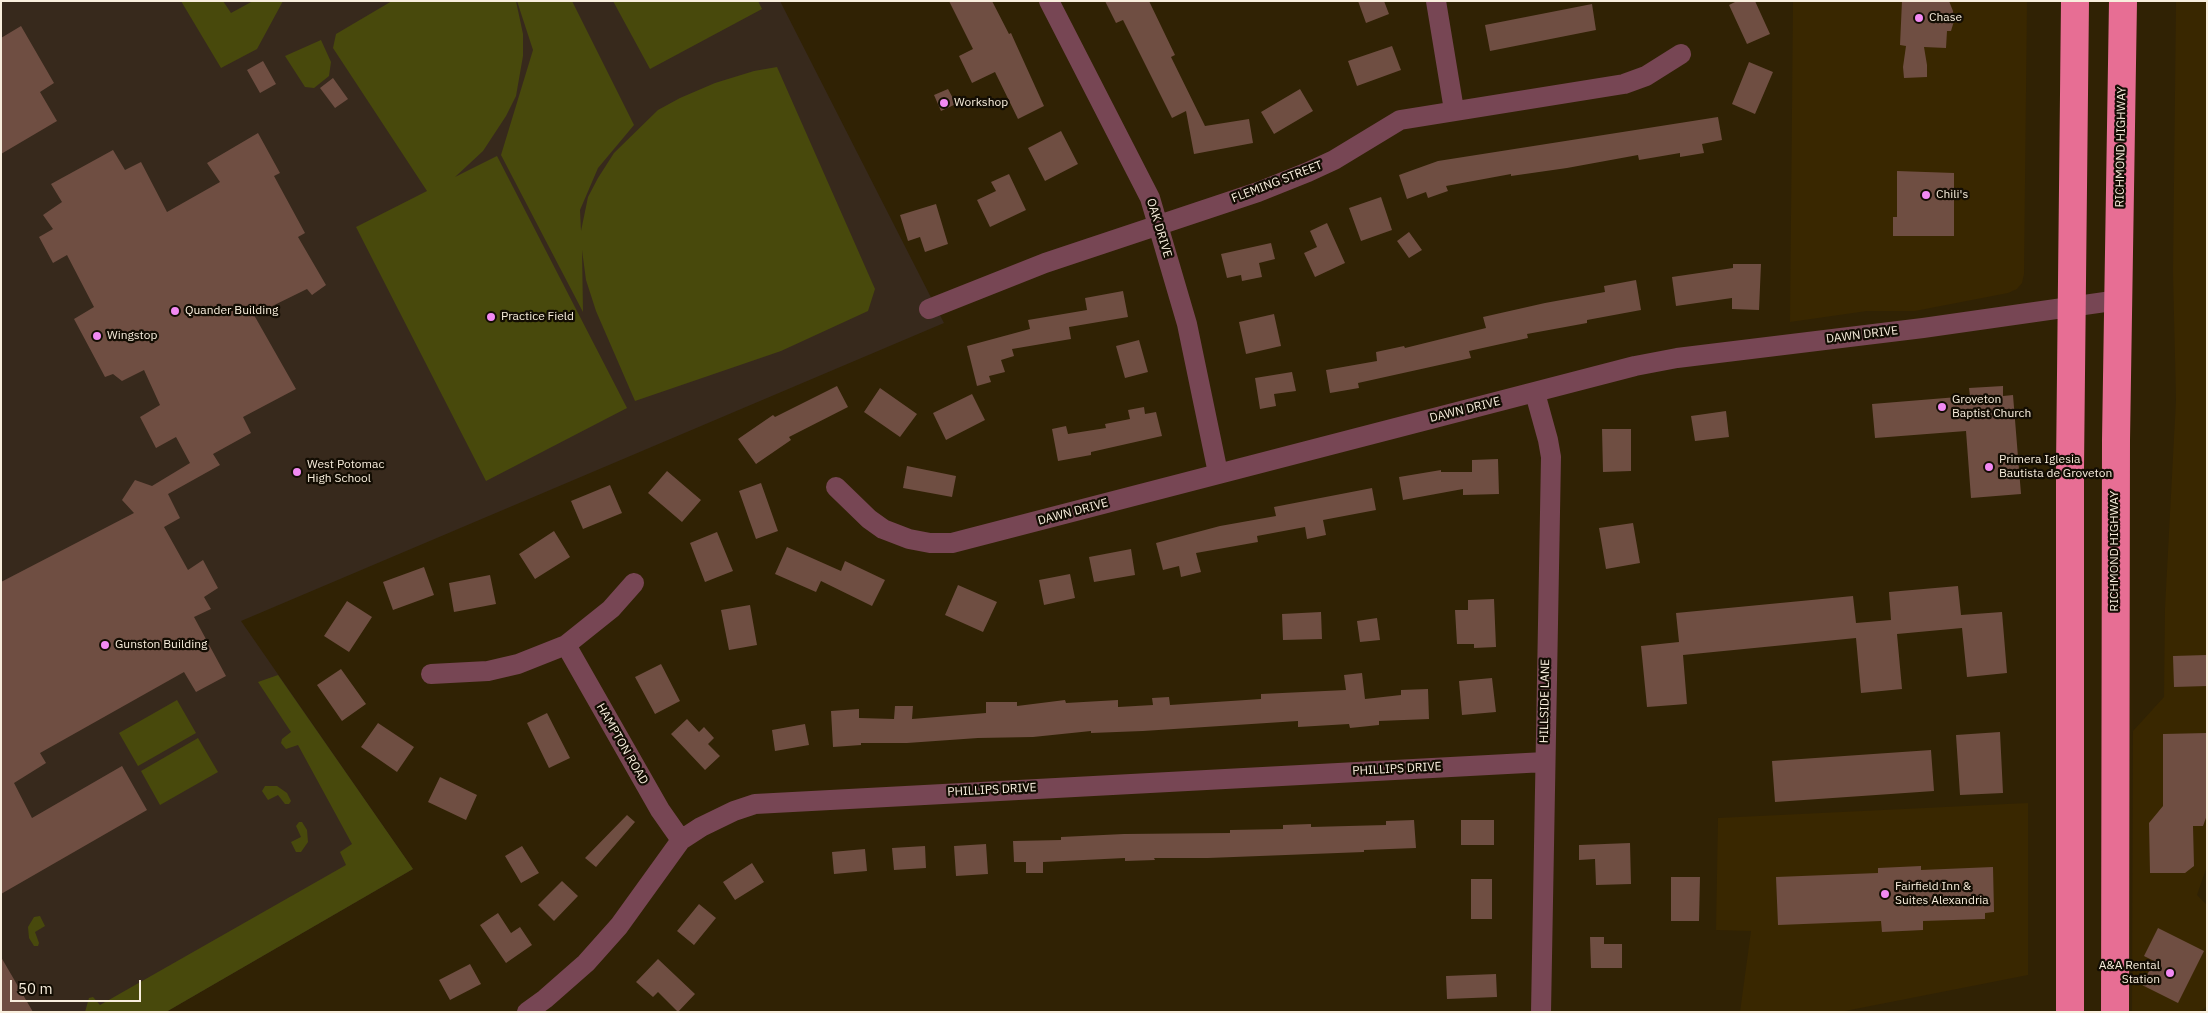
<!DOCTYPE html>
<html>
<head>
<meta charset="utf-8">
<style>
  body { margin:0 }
  #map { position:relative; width:2208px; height:1013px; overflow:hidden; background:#302204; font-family:"IBM Plex Sans",sans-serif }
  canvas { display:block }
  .frame { position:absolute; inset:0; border:2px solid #f8eedd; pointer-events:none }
  .scale { position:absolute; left:10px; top:980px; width:131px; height:22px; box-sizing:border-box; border:2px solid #f8eedd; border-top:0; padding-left:6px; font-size:15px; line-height:18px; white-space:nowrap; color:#f8eedd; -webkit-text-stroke:4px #130d03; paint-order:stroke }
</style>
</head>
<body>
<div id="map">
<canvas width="2208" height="1013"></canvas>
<div class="frame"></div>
<div class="scale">50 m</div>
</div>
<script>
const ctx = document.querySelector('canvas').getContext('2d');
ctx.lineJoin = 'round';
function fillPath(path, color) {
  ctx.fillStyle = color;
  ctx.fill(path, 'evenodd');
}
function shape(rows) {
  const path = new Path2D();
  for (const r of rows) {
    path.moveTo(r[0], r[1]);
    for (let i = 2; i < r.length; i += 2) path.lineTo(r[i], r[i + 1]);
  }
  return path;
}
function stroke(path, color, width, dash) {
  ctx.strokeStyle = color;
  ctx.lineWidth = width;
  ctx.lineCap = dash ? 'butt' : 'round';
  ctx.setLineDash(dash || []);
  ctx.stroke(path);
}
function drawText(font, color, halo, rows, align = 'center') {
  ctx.font = font + ' "IBM Plex Sans",sans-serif';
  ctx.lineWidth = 4.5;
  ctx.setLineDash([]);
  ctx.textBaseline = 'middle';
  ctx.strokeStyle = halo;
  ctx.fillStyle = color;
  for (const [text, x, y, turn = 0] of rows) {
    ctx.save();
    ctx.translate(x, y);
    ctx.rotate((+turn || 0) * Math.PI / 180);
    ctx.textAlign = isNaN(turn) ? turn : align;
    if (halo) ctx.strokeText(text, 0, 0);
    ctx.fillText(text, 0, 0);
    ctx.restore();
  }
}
fillPath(shape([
  [1793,1,2027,1,2024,274,2022,283,2017,289,2008,293,1915,311,1867,311,1790,322],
  [2176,1,2207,1,2207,866,2197,895,2207,905,2207,1006,2200,1012,2132,1012,2133,731,2164,697,2165,608,2176,400,2173,273],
  [2028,803,2028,975,1840,1012,1740,1012,1751,931,1716,930,1718,818]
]), '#392700');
fillPath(shape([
  [1,1,780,1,944,323,241,621,413,869,166,1012,1,1012]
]), '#37291c');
fillPath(shape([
  [181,1,223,1,231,13,253,1,283,1,257,49,221,68],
  [392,1,516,1,523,34,523,56,516,96,506,116,483,151,455,177,497,156,627,408,486,481,356,227,427,191,333,48,336,34],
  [517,1,572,1,634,125,598,168,580,210,581,231,588,197,598,178,614,153,658,110,680,98,715,83,754,71,777,67,875,289,868,311,781,351,635,401,596,311,586,280,582,250,583,312,501,155,533,50],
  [613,1,758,1,762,9,650,69],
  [321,40,331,62,329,76,314,88,305,87,285,56],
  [278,675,413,869,166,1012,85,1012,89,998,93,997,100,1005,346,865,340,852,352,844,298,745,286,749,281,743,282,739,291,732,258,682],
  [177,700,196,733,138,766,119,733],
  [198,738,218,772,160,805,141,771],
  [265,786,277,786,287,793,291,801,289,804,285,804,278,795,268,800,262,791],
  [299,822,302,822,307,830,308,842,301,852,296,852,291,842,301,837,296,826],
  [40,916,45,926,35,932,39,943,38,946,34,946,29,938,28,927,34,917]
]), '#48490c');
fillPath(shape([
  [949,1,992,1,1009,34,1011,33,1015,42,1044,106,1018,119,995,72,972,83,959,56,973,49],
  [1105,1,1149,1,1175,55,1171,57,1205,126,1249,119,1253,143,1194,154,1186,111,1172,118,1123,20,1116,23],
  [1358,1,1384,1,1389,14,1366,23],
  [1737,1,1755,1,1770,34,1747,44,1729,5],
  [1902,1,1949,1,1953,11,1954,21,1951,31,1947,31,1946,48,1924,47,1927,65,1927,77,1904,78,1903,67,1906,46,1900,45],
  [1592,4,1596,30,1490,51,1485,25],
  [21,26,54,83,40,92,57,121,1,154,1,38],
  [1392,46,1401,70,1357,86,1348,61],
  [263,61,276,84,260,93,247,70],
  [1749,62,1773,72,1755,114,1732,104],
  [333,78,348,99,335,108,320,88],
  [948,89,956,104,941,111,934,95],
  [1300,89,1313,111,1274,134,1261,112],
  [1718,117,1722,140,1702,144,1704,153,1680,157,1680,153,1639,160,1638,155,1567,168,1511,176,1511,174,1446,186,1448,191,1428,198,1426,192,1407,199,1399,175,1438,161],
  [1061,131,1078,164,1045,181,1028,148],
  [258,133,280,173,274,176,305,233,298,237,326,285,312,295,307,289,254,315,296,389,243,417,251,433,213,454,220,465,168,494,180,518,164,527,188,570,203,560,218,588,204,597,211,609,194,617,226,676,196,692,184,672,40,753,46,763,14,783,32,818,122,766,147,810,1,894,1,582,134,513,122,500,135,480,152,486,190,463,176,437,156,448,140,417,160,405,144,370,122,381,113,374,105,377,74,319,94,307,67,255,53,263,39,237,53,229,43,215,62,202,51,184,113,150,125,170,141,162,167,212,220,182,207,163],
  [1897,171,1954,173,1954,236,1893,236,1893,217,1897,217],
  [1009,174,1026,210,990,227,977,200,996,191,991,182],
  [1381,197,1392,230,1361,241,1349,208],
  [936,204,948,244,925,252,920,237,908,241,900,215],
  [1327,223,1345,263,1315,277,1304,253,1317,247,1310,231],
  [1409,232,1422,250,1409,258,1397,241],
  [1271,243,1275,259,1259,263,1262,277,1242,281,1241,275,1227,278,1221,254],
  [1733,264,1761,264,1759,310,1732,309,1732,298,1676,306,1672,277,1733,268],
  [1636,280,1641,310,1587,320,1587,323,1527,334,1528,338,1469,351,1471,358,1358,383,1359,388,1330,393,1326,370,1377,361,1376,352,1404,346,1405,348,1486,328,1483,317,1545,303,1605,292,1604,286],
  [1123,291,1128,317,1069,327,1071,339,1012,349,1014,356,1001,360,1005,372,989,376,991,382,977,386,967,346,1030,329,1028,320,1087,310,1085,298],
  [1274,314,1281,346,1246,354,1239,322],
  [1139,340,1148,372,1125,378,1116,346],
  [1292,372,1296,391,1274,394,1276,406,1260,409,1255,378],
  [837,386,848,407,789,437,791,440,756,464,738,439,773,415,775,417],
  [2003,386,2003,396,2013,395,2021,494,1971,498,1966,431,1875,438,1872,404,1970,396,1969,388],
  [880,388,917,414,900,437,864,412],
  [972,394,985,420,946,440,933,413],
  [1144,407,1145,414,1156,412,1162,436,1091,452,1091,455,1058,461,1052,429,1066,426,1068,434,1106,428,1105,424,1130,419,1128,410],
  [1726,411,1729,437,1695,441,1691,416],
  [1602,429,1631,429,1631,471,1603,472],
  [1498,459,1499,494,1463,495,1463,489,1403,500,1399,477,1441,470,1441,472,1472,472,1472,460],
  [907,466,956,476,952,497,903,488],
  [667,471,701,500,682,522,648,493],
  [761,483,778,531,756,539,739,491],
  [610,485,622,513,583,529,571,501],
  [1372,488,1376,510,1323,520,1326,535,1307,539,1305,527,1257,536,1258,542,1196,553,1201,572,1181,577,1179,566,1163,570,1156,543,1220,526,1276,516,1274,507],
  [1633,523,1640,563,1606,569,1599,528],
  [554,531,570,557,535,579,519,554],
  [717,532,733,571,705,582,690,543],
  [787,547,841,571,845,561,885,580,872,606,821,581,816,592,775,574],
  [1131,549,1135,575,1094,582,1089,557],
  [424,567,434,595,393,610,383,582],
  [1070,574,1075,598,1044,605,1039,580],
  [490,575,496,604,454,612,449,583],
  [958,585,997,602,983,632,945,615],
  [1958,586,1961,615,2002,612,2007,673,1967,677,1962,628,1897,634,1902,689,1861,693,1856,638,1683,655,1687,704,1647,707,1641,646,1679,642,1676,613,1853,596,1856,623,1891,620,1889,592],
  [1494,599,1496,647,1474,648,1474,644,1457,644,1455,610,1468,610,1468,600],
  [347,601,372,617,349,652,324,636],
  [750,605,757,645,729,650,721,610],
  [1321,612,1322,639,1283,640,1282,614],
  [1377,618,1380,640,1360,642,1357,621],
  [2207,655,2207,686,2174,687,2173,656],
  [661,664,680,701,655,714,635,677],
  [341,669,366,704,342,721,317,685],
  [1362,673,1365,699,1401,695,1401,690,1428,689,1429,719,1379,721,1379,725,1350,728,1349,724,1298,727,1298,721,1143,731,1091,733,1091,731,1033,737,978,738,907,743,861,743,861,745,833,747,831,711,859,709,859,718,894,719,895,706,913,706,912,719,986,713,986,702,1017,702,1017,706,1065,700,1066,703,1118,700,1118,707,1153,705,1152,698,1169,697,1170,705,1261,699,1261,694,1346,690,1344,675],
  [1492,678,1496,712,1462,715,1459,681],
  [547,713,570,758,549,768,527,723],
  [687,719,699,732,704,727,714,738,708,744,720,756,705,770,671,734],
  [378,723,414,747,397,772,361,747],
  [805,724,809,745,775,751,772,730],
  [2000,732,2003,793,1960,795,1956,735],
  [2207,733,2207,815,2203,826,2193,826,2194,866,2185,873,2150,873,2149,823,2163,806,2163,734],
  [1931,750,1934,791,1775,802,1772,761],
  [440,777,477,795,466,820,428,802],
  [627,815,635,822,596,867,585,858],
  [1414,820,1416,848,1364,850,1364,852,1208,858,1154,858,1155,860,1125,861,1125,858,1043,862,1043,873,1026,873,1026,862,1014,862,1013,841,1061,840,1061,837,1124,834,1230,833,1230,830,1283,829,1283,825,1311,824,1311,827,1386,825,1386,821],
  [1461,820,1494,820,1494,845,1461,845],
  [1630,843,1631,884,1596,885,1595,859,1579,860,1579,845],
  [986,844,988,874,956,876,954,846],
  [522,846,539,873,521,883,505,856],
  [925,846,926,868,894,870,892,848],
  [865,849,867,871,834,874,832,852],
  [752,863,764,882,735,900,723,882],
  [1921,866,1921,870,1993,867,1994,912,1985,913,1985,919,1923,921,1923,930,1882,932,1881,921,1778,925,1776,877,1878,873,1878,868],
  [1671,877,1700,877,1699,921,1671,921],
  [1471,879,1492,879,1492,919,1471,919],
  [562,881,578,896,554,921,538,905],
  [699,904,716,918,694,945,677,931],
  [498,913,511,933,520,927,532,945,506,963,480,925],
  [2158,928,2204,951,2178,1003,2142,985,2154,961,2144,956],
  [1590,937,1604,937,1604,944,1622,944,1622,968,1591,968],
  [1,957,33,1012,1,1012],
  [658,959,695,994,678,1012,658,992,653,997,636,982],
  [470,964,481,984,450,1000,439,980],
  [1496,974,1497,997,1447,999,1446,976]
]), '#6f4e42');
stroke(shape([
  [1049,1,1150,198,1187,324,1218,473],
  [1436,1,1454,110],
  [929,309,1045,263,1258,192,1308,172,1334,160,1400,120,1624,84,1646,76,1681,54],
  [1535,393,1548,440,1551,457,1541,1012],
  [836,487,869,519,883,529,909,539,930,543,952,543,1635,366,1677,358,1923,328,2119,300],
  [566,645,660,810,681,840],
  [431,674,488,671,518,664,566,645,611,609,634,583],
  [527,1012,545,999,586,963,619,926,681,840,701,827,734,811,755,804,1545,762]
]), '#774654', 20);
stroke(shape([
  [2070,1012,2070,467,2075,1],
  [2115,1012,2116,440,2123,1]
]), '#e76e94', 28);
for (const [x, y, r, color] of [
  [1919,18,5,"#f28af3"],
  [944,103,5,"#f28af3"],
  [1926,195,5,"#f28af3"],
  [175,311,5,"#f28af3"],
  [491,317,5,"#f28af3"],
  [97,336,5,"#f28af3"],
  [1942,407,5,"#f28af3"],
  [1989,467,5,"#f28af3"],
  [297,472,5,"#f28af3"],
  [105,645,5,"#f28af3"],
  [1885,894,5,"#f28af3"],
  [2170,973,5,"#f28af3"]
]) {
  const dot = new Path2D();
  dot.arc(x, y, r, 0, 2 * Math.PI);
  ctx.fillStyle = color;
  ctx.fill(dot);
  stroke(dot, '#130d03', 2);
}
drawText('12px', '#f8eedd', '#130d03', [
  ["Chase",1929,18],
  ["Workshop",954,103],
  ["Chili's",1936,195],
  ["Quander Building",185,311],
  ["Practice Field",501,317],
  ["Wingstop",107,336],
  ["Groveton",1952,400],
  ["Baptist Church",1952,414],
  ["Primera Iglesia",1999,460],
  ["Bautista de Groveton",1999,474],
  ["West Potomac",307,465],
  ["High School",307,479],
  ["Gunston Building",115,645],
  ["Fairfield Inn &",1895,887],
  ["Suites Alexandria",1895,901],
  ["A&A Rental",2160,966,"right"],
  ["Station",2160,980,"right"]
], 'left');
drawText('12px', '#f8eedd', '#130d03', [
  ["RICHMOND HIGHWAY",2121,147,-89],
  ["FLEMING STREET",1277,182,-21],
  ["OAK DRIVE",1159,228,73],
  ["DAWN DRIVE",1862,335,-7],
  ["DAWN DRIVE",1465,410,-14],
  ["DAWN DRIVE",1073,512,-15],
  ["RICHMOND HIGHWAY",2115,551,-90],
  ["HILLSIDE LANE",1545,701,-89],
  ["HAMPTON ROAD",622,744,60],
  ["PHILLIPS DRIVE",1397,769,-3],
  ["PHILLIPS DRIVE",992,790,-3]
]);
</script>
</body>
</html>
